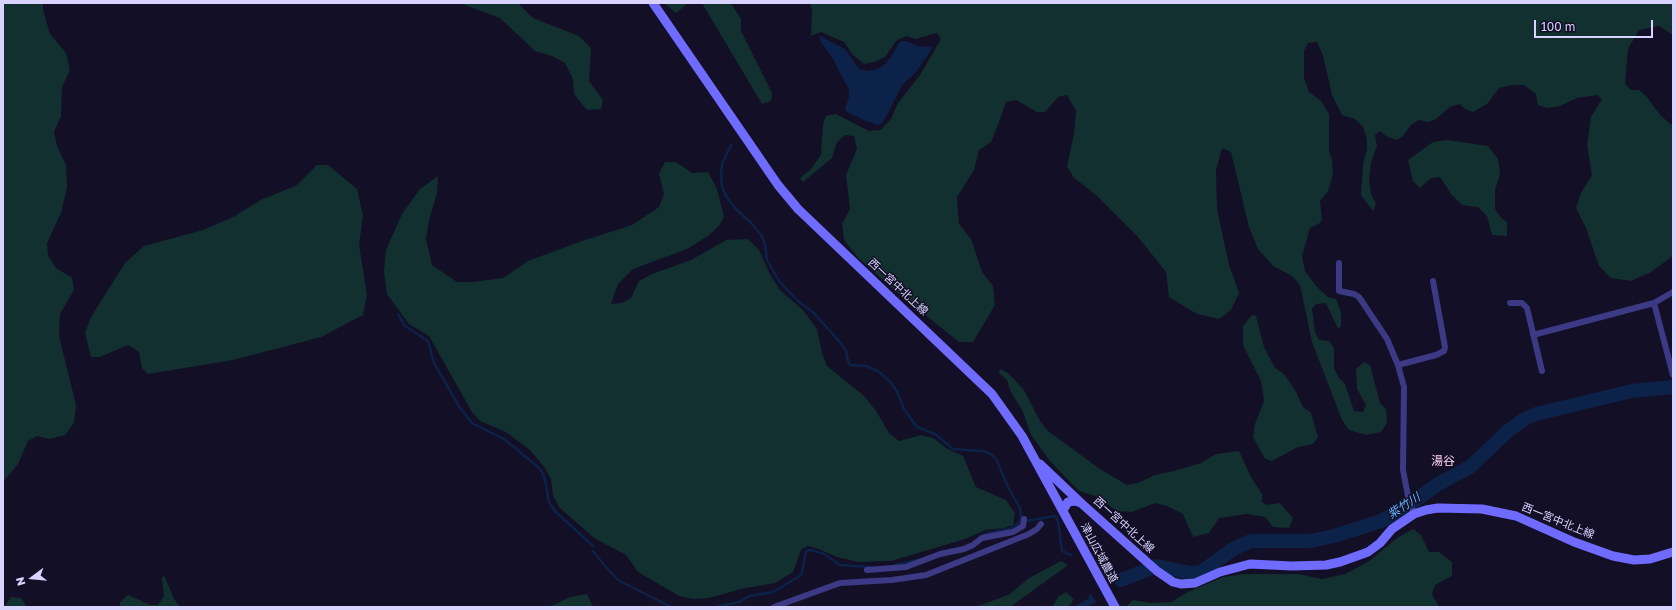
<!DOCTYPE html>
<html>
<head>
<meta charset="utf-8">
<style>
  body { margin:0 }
  #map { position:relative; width:1676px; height:610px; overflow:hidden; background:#130f26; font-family:"Golos Text",sans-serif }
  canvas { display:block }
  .frame { position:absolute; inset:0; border:4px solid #d9d4ff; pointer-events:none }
  .north { position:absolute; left:12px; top:558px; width:40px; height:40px; -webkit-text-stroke:3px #130f26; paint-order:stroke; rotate:254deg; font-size:11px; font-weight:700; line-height:16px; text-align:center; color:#d9d4ff }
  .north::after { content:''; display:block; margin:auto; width:14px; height:18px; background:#d9d4ff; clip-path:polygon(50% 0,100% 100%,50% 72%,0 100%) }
  .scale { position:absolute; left:1534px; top:20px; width:119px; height:18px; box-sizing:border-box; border:2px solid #d9d4ff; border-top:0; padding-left:5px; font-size:12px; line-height:14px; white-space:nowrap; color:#d9d4ff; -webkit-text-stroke:3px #130f26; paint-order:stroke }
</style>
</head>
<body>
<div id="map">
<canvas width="1676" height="610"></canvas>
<div class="frame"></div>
<div class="north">N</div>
<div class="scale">100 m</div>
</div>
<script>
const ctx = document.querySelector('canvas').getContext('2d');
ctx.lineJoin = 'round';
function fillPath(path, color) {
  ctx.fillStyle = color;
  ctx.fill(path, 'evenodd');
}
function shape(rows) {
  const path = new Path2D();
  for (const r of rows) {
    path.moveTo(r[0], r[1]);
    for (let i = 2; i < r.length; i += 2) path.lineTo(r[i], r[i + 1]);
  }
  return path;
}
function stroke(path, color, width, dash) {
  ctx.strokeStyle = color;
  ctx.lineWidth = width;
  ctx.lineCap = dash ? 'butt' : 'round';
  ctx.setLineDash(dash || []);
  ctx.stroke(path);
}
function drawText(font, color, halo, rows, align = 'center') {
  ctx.font = font + ' "Golos Text","Noto Sans JP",sans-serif';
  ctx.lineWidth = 3;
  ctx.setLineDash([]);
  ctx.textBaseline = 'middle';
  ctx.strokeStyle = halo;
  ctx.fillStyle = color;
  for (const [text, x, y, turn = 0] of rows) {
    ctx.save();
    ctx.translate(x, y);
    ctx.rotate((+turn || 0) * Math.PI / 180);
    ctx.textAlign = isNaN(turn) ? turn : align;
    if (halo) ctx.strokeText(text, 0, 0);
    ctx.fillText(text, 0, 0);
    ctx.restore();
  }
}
fillPath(shape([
  [3,3,43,3,43,10,50,34,66,53,70,70,62,87,61,116,54,132,57,146,66,165,67,187,61,213,47,243,48,256,56,268,72,278,74,290,60,314,59,336,76,405,74,423,65,435,50,439,37,436,28,441,18,464,3,482],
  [459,3,518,3,533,18,579,36,591,48,589,81,603,100,601,109,587,110,574,94,573,79,565,63,552,56,535,51,500,18],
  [664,3,688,3,676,13],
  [702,3,729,3,732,5,741,19,741,31,772,93,771,101,762,104],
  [810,3,1673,3,1673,35,1659,26,1639,30,1628,49,1625,84,1631,90,1639,90,1646,96,1661,116,1673,126,1673,256,1651,272,1631,281,1611,278,1599,266,1586,228,1576,208,1581,193,1592,175,1587,145,1591,117,1602,99,1597,95,1577,98,1560,106,1547,108,1538,105,1536,94,1524,85,1511,85,1499,88,1487,104,1473,112,1465,109,1460,104,1450,107,1436,119,1428,122,1419,120,1411,125,1403,136,1396,140,1386,136,1380,131,1375,135,1377,146,1371,162,1369,181,1371,194,1376,204,1373,211,1361,195,1363,165,1367,150,1367,139,1363,127,1355,119,1342,115,1332,95,1323,55,1317,42,1308,43,1304,51,1304,78,1309,92,1321,101,1329,114,1329,151,1332,160,1333,174,1328,191,1320,201,1322,219,1320,223,1310,228,1302,256,1305,271,1316,286,1328,297,1336,299,1341,312,1341,326,1338,329,1326,303,1316,304,1312,309,1315,332,1319,340,1329,341,1334,348,1334,368,1339,378,1345,384,1354,411,1363,412,1366,405,1357,389,1356,369,1364,362,1370,365,1380,403,1386,409,1387,423,1381,432,1366,435,1349,430,1342,420,1312,342,1300,285,1292,276,1273,266,1258,249,1249,227,1231,152,1222,148,1216,170,1217,209,1229,265,1239,293,1231,310,1219,319,1197,314,1169,297,1166,272,1138,237,1097,196,1073,177,1067,166,1074,134,1076,111,1067,95,1058,97,1045,112,1037,112,1016,100,1006,102,998,125,991,142,979,150,974,170,957,197,959,224,971,239,982,272,993,286,995,305,973,342,959,342,899,294,858,258,844,240,842,224,850,209,846,175,857,149,854,136,845,135,837,142,832,158,803,182,800,178,810,170,821,155,823,124,826,116,836,114,869,131,881,130,891,119,898,103,920,75,941,39,937,33,915,39,907,36,897,40,885,57,874,62,864,64,853,55,844,42,821,32,811,36,812,10],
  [1447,140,1488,146,1498,159,1500,174,1495,190,1495,209,1501,218,1507,222,1507,236,1492,235,1487,216,1478,207,1462,205,1451,194,1440,177,1431,178,1420,188,1413,181,1408,160,1433,142],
  [665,162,676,162,692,173,708,172,717,189,724,217,719,226,708,236,687,249,633,269,618,284,611,304,622,303,631,298,639,281,652,274,691,260,726,240,748,239,759,250,771,276,780,290,803,310,817,329,822,353,827,366,864,396,876,411,889,433,899,441,921,435,933,438,946,448,963,456,976,487,1006,500,1015,513,1013,525,1005,528,985,530,965,539,891,561,858,562,837,557,816,548,807,546,801,550,793,572,775,583,741,589,709,598,694,599,679,596,638,572,626,555,594,538,559,507,553,495,551,479,545,468,530,450,506,432,480,421,472,412,429,336,409,324,387,294,384,272,386,250,402,214,420,189,438,176,437,193,429,220,426,239,432,265,457,282,473,282,503,278,528,261,579,242,632,225,659,207,664,194,659,174],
  [317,165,328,165,357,189,363,215,359,245,367,295,363,315,321,337,233,360,148,374,142,368,139,352,128,345,100,357,91,357,85,333,91,317,125,263,144,246,203,230,233,217,261,200,297,185],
  [1252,315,1256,316,1264,347,1275,368,1284,374,1295,390,1303,407,1311,413,1318,437,1313,444,1298,447,1272,461,1265,459,1253,437,1255,424,1264,401,1261,381,1243,345,1243,326],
  [1000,369,1008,373,1024,390,1040,421,1048,431,1100,469,1127,485,1138,483,1155,475,1178,470,1201,463,1216,454,1239,451,1251,477,1262,494,1262,502,1266,505,1280,503,1293,518,1289,528,1273,527,1265,517,1247,514,1219,518,1209,533,1193,537,1183,514,1167,506,1155,503,1132,512,1117,511,1095,496,1079,491,1050,461,1031,435,1023,412,1010,390,1007,380,999,373],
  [1413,529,1421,535,1429,552,1439,552,1452,562,1452,576,1435,585,1432,594,1439,607,1126,607,1133,600,1150,603,1171,602,1188,592,1223,577,1244,574,1299,574,1322,579,1345,574,1368,562,1397,538],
  [1061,561,1068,565,1010,607,976,607,1010,594,1029,578],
  [164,575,174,599,180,607,120,607,120,602,128,595,150,605,158,605,164,596,162,578],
  [1066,592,1074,599,1070,605,1067,607,1052,607,1059,596],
  [587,594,593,607,549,607,570,597],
  [11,597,21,598,27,607,4,607]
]), '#12302f');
fillPath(shape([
  [820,36,845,49,859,69,868,71,877,69,885,64,893,54,898,44,902,41,906,41,920,47,931,46,932,49,916,72,902,85,885,119,881,124,877,125,866,121,847,112,845,109,849,97,849,90,833,59,821,42,819,37],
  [1091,594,1096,602,1087,607,1074,607,1089,598,1088,596]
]), '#0c2248');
stroke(shape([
  [731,145,722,164,721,175,722,187,726,196,736,209,752,224,761,235,765,244,767,260,779,281,798,301,814,313,839,341,846,351,848,361,850,365,866,366,878,371,890,382,897,391,904,409,917,427,935,434,953,449,983,451,991,454,996,459,1008,487,1020,508,1021,515,1020,522],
  [398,314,405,326,428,341,434,363,460,408,472,423,504,439,538,467,542,472,545,480,549,502,555,511,593,546],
  [980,537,989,533,1009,529,1020,522,1055,516,1058,521,1062,551,1071,555],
  [593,551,605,566,618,580,671,607],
  [895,565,918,560],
  [715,607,740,602,749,596,773,592,798,577,802,573,806,551,811,550,824,554,840,565,871,567]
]), '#0c2248', 2.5);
stroke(shape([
  [1121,580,1157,566,1191,573,1201,572,1233,549,1251,541,1311,541,1334,536,1381,521,1402,510,1438,484,1470,467,1508,431,1523,420,1536,414,1632,391,1673,387]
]), '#0c2248', 14);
stroke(shape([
  [1339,263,1339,291,1354,294,1359,297,1387,339,1398,365,1404,387,1403,470,1408,496,1414,514],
  [1510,303,1522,303,1527,308,1542,371],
  [1654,303,1673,375],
  [1533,335,1654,303,1673,292],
  [1398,365,1436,355,1444,351,1445,347,1433,281],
  [867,570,906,567,940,554,964,549,973,545,982,538,1013,532,1023,526,1024,519],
  [774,607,840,583,892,580,926,575,1029,534,1037,529,1041,524]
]), '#3d3a85', 6);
stroke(shape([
  [653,3,778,185,798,209,992,394,1022,436,1115,607],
  [1040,464,1081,503],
  [1063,510,1068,502,1075,501,1081,503,1157,571,1173,582,1181,584,1195,583,1220,572,1250,564,1292,566,1326,565,1340,562,1368,552,1380,543,1392,529,1414,514,1426,510,1438,508,1482,509,1516,516,1574,542,1613,556,1634,560,1650,559,1673,552]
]), '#6f6bff', 9);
drawText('11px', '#d9d4ff', '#130f26', [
  ["西一宮中北上線",898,287,43],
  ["西一宮中北上線",1558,521,22],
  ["西一宮中北上線",1124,525,42],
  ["津山広域農道",1099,553,62]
]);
drawText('12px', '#ffd6f0', '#130f26', [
  ["湯谷",1443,461]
]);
drawText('italic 12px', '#62b6ff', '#130f26', [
  ["紫竹川",1404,506,-33]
]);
</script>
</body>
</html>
